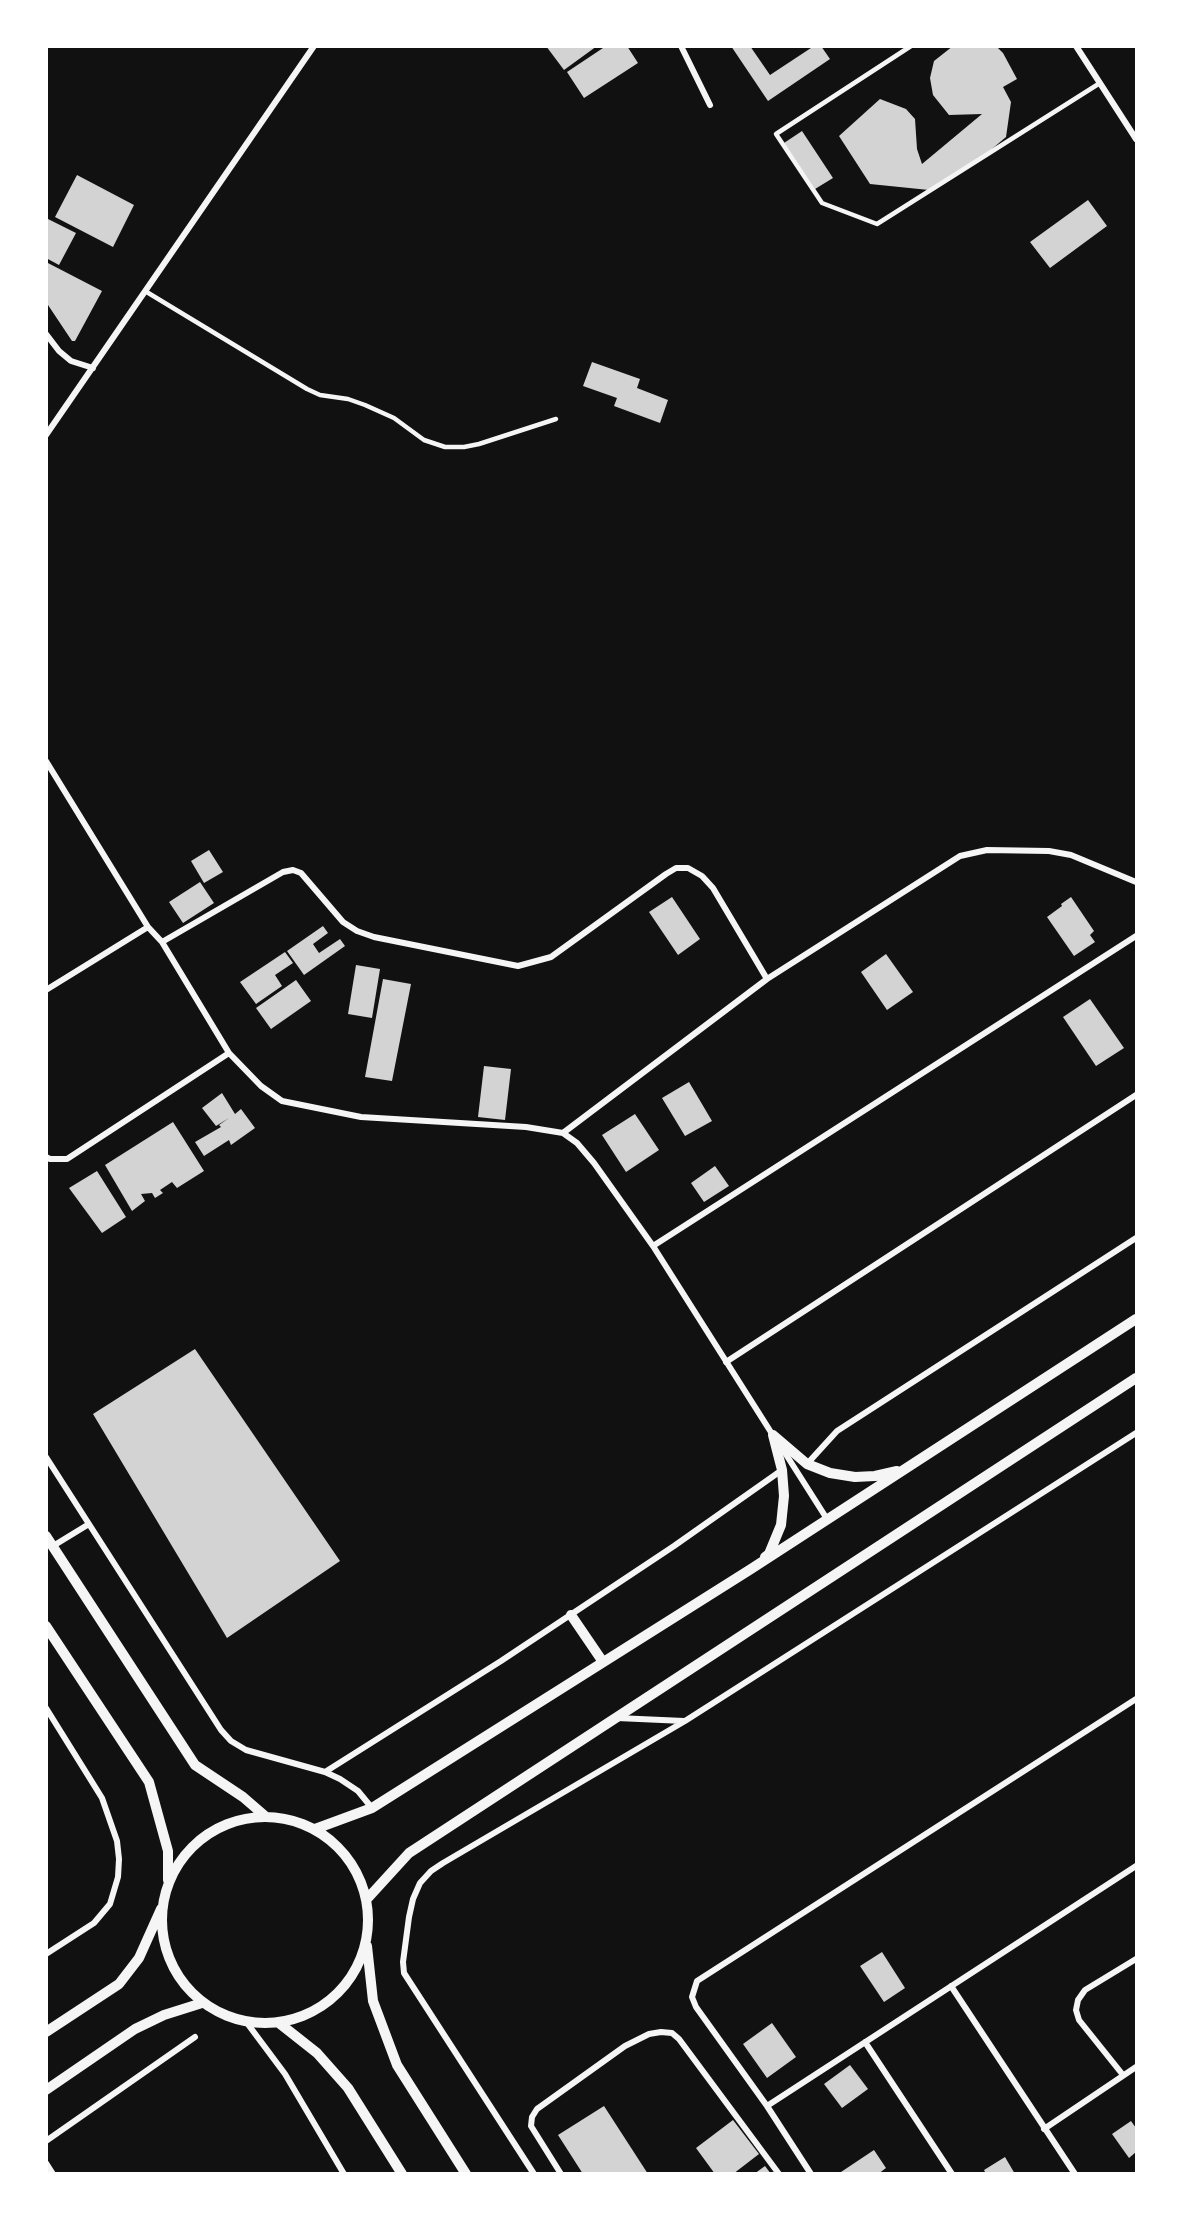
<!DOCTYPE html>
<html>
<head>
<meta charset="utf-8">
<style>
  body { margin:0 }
  #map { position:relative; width:1183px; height:2220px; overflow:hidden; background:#111; font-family:Roboto,sans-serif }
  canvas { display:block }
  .frame { position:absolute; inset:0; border:48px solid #fff; pointer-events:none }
</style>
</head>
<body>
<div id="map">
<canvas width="1183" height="2220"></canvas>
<div class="frame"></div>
</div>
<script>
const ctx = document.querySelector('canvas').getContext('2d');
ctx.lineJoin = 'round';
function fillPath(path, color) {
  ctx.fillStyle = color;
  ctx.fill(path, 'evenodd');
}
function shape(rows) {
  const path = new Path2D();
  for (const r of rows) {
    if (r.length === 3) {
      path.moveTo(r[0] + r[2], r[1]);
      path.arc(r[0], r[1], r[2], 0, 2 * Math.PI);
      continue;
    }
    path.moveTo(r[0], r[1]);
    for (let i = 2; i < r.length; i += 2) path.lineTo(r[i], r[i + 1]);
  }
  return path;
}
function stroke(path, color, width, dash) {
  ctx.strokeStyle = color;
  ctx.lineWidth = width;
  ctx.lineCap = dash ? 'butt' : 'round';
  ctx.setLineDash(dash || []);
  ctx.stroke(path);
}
fillPath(shape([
  [546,46,597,46,564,70],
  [606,46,627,46,638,63,584,98,567,72],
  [731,46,750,46,770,75,814,46,821,46,830,59,768,101],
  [953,46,996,46,1003,53,1017,79,1003,87,1011,102,1006,137,986,154,929,190,870,184,839,136,880,99,906,109,915,119,917,149,922,164,982,114,949,115,933,95,930,78,934,61],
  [802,131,833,178,815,189,784,143],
  [77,175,134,205,113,247,55,217],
  [1088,200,1107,226,1050,268,1030,242],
  [46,218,76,233,59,265,46,258],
  [46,262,102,291,75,341,72,341,46,302],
  [592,362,640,379,637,388,668,400,660,423,614,406,617,398,583,386],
  [209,850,223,872,204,883,191,861],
  [200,882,214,903,183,923,169,902],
  [672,897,700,939,678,955,649,912],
  [1071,897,1094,931,1090,935,1095,942,1074,956,1047,917,1062,906,1061,904],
  [323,926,328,933,313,944,319,953,340,939,345,946,304,975,287,951],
  [285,952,293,963,275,975,282,986,256,1004,240,982],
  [886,954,913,992,887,1010,861,972],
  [356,965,380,969,372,1018,348,1014],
  [383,979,411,984,392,1081,365,1077],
  [296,980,311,1001,271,1029,256,1008],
  [1090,999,1124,1048,1096,1066,1063,1017],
  [484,1066,511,1069,505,1120,478,1117],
  [689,1082,712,1121,685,1136,662,1098],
  [222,1093,235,1114,241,1109,255,1128,231,1145,229,1140,204,1156,195,1142,221,1127,219,1125,229,1118,216,1126,202,1108],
  [635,1114,659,1150,626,1172,602,1135],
  [173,1122,204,1171,177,1188,172,1182,160,1190,163,1193,155,1198,152,1193,141,1194,145,1201,132,1211,105,1165],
  [715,1166,729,1186,704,1202,691,1183],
  [97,1171,126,1217,102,1233,69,1188],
  [195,1349,340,1561,227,1638,93,1414],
  [882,1952,905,1988,884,2002,860,1966],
  [772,2023,796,2057,767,2078,743,2044],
  [850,2065,868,2089,842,2108,824,2084],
  [604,2106,648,2174,583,2174,558,2135],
  [733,2120,759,2154,733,2174,715,2174,696,2148],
  [1131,2121,1136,2128,1136,2152,1129,2158,1112,2134],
  [874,2150,886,2168,878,2174,838,2174],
  [1005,2157,1015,2174,986,2174,984,2170],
  [765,2166,771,2174,754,2174]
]), '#d3d3d3');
stroke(shape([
  [911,46,776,134,822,203,877,224,1100,83],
  [145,291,307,389,320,395,348,399,365,405,394,418,424,440,445,447,464,447,479,444,556,419]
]), '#f5f5f5', 4.5);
stroke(shape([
  [681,46,710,105],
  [1076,46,1136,139],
  [46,334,59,351,71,361,93,368],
  [46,435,314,46],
  [46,761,148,927,162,942,229,1053,261,1086,282,1101,361,1117,526,1127,563,1133,577,1143,594,1163,653,1246,774,1437],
  [162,942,283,872,293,870,301,873,343,922,357,931,374,937,518,966,551,957,666,874,676,868,688,868,702,876,713,888,767,979],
  [46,990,148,927],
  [563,1133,767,979,960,856,987,850,1049,851,1071,855,1136,882],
  [46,1157,50,1159,67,1159,229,1053],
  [653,1246,1136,936],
  [726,1362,1136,1095],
  [780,1445,827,1519],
  [46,1457,221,1730,231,1741,246,1750,325,1772,340,1779,358,1791,372,1808],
  [807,1464,837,1431,1136,1238],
  [53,1546,89,1524],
  [46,1708,102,1798,117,1841,119,1859,118,1877,110,1904,94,1923,46,1954],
  [617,1718,684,1721],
  [325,1772,501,1661,674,1546,782,1470],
  [951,1986,1075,2174],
  [247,2023,285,2074,344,2174],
  [865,2042,952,2174],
  [1123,2075,1079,2020,1076,2010,1078,2000,1085,1990,1136,1959],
  [767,2106,1136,1866],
  [1044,2129,1136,2067],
  [46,2141,195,2037],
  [46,2163,53,2174],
  [534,2174,404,1973,403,1962,409,1917,413,1899,420,1883,431,1871,443,1863,685,1721,1136,1433],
  [561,2174,531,2126,532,2117,537,2109,625,2046,649,2034,661,2032,672,2033,679,2039,779,2174],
  [811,2174,767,2106,696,2007,692,1997,697,1981,1136,1699]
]), '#f5f5f5', 6);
stroke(shape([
  [773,1435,807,1464,830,1473,855,1477,875,1476,897,1471],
  [46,1536,195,1765,243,1797,265,1816],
  [765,1557,769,1554,781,1525,784,1496,782,1470,773,1435],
  [571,1615,603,1662],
  [46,1626,149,1782,168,1851,168,1880],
  [265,1920,103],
  [315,1829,372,1808,751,1569,1136,1319],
  [367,1899,409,1853,1136,1378],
  [367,1946,373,2001,397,2065,466,2174],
  [279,2023,317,2053,348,2088,402,2174],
  [46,2032,119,1984,139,1958,161,1909],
  [46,2090,135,2029,164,2015,202,2003]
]), '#f5f5f5', 10);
</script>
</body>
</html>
